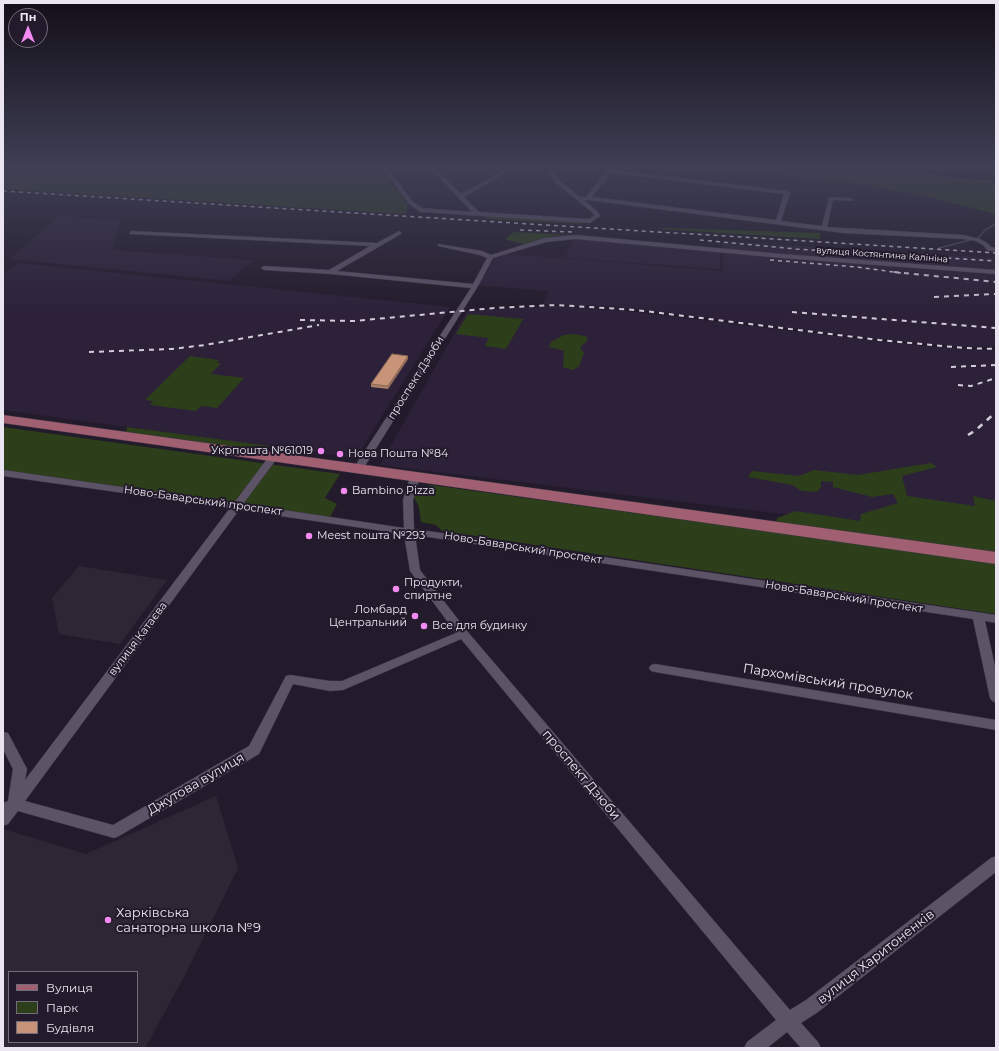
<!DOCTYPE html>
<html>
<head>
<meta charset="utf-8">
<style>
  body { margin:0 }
  #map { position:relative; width:999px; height:1051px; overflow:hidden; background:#231b2b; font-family:Montserrat,sans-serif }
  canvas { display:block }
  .frame { position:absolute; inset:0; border:4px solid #eae5f1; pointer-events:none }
  .legend { position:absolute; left:8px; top:971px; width:130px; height:72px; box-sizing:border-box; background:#231b2b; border:1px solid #736c7a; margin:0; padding:5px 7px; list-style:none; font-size:12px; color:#eae5f1 }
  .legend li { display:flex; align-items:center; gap:8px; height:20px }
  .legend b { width:20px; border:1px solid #736c7a }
  .north { position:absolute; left:8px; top:8px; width:40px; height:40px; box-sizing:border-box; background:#231b2b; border:1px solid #736c7a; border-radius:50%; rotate:0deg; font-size:11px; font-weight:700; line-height:16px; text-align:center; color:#eae5f1 }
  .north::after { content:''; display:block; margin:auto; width:14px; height:18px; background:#f28af2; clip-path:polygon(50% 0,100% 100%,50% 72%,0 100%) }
</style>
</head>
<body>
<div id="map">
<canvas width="999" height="1051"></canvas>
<div class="frame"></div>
<ul class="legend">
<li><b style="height:5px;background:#a16071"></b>Вулиця</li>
<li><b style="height:11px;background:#2c3f1a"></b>Парк</li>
<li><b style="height:11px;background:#c89479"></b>Будівля</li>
</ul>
<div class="north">Пн</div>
</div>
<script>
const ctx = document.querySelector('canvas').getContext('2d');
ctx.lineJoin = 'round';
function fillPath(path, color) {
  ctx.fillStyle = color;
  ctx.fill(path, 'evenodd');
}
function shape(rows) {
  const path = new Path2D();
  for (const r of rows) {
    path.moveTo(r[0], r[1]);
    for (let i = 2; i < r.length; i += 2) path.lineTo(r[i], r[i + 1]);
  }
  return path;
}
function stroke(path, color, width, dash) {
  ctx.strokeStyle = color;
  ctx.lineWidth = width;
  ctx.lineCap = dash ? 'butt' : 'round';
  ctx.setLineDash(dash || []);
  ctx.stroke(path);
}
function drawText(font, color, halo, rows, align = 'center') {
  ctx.font = font + ' Montserrat,sans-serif';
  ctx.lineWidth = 4;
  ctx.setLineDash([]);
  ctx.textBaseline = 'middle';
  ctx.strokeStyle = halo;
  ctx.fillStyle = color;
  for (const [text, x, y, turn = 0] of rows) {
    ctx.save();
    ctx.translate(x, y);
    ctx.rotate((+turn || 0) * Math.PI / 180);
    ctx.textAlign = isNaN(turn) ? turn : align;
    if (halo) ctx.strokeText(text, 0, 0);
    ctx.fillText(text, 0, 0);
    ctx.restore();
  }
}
fillPath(shape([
  [58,216,121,220,112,250,253,260,229,281,10,259],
  [573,239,720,251,720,269,565,258],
  [722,241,996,258,996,347,963,347,875,339,636,309,599,306,543,304,549,291,478,285,495,259,507,254,723,271],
  [19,263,450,307,359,453,355,458,3,410,3,273],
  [560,306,637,312,876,341,962,349,996,350,996,540,380,465,467,311]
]), '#2c2138');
fillPath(shape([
  [79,566,167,580,120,644,59,634,52,598],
  [216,796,238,868,184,977,145,1048,3,1048,3,829,86,854],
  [9,972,137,972,137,1042,9,1042]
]), '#2e2635');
fillPath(shape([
  [3,169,378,169,385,175,408,205,406,214,3,189],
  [755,169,996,169,996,214,933,198,866,185,794,177,780,173],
  [484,216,584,222,580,224,490,219,484,218],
  [665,228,820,233,820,239,657,229],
  [514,232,571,235,553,236,523,244,507,240,506,238],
  [468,314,523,319,506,349,485,346,489,338,456,334],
  [572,334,586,336,588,340,580,347,584,353,579,366,573,370,563,367,564,351,549,347,551,342,564,335],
  [190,356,219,360,217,363,221,363,211,374,244,378,217,408,201,406,196,411,150,405,153,401,145,400],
  [3,427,340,474,325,498,337,504,330,517,3,471],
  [127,427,270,446,260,451,126,432],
  [931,463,937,467,902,476,907,496,975,506,973,496,996,501,996,552,776,522,777,518,796,511,860,521,861,514,898,503,893,494,872,497,833,487,833,482,821,481,821,487,817,492,802,491,792,485,748,477,752,471,799,476,814,470,858,475],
  [431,485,996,563,996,614,442,531,436,525,421,522,419,507,413,495,414,490]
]), '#2c3f1a');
const water = shape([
  [903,169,996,169,996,182,951,178,903,169]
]);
fillPath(water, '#000e0f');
stroke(water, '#464e53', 1);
stroke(shape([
  [372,169,401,169],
  [756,169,761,170],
  [939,248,978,238,985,230,996,224]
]), '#464e53', 1.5);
const street = shape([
  [381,169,386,169,392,174,413,202,422,208,472,212,431,169,436,169,461,194,507,169,513,169,464,197,479,212,589,219,594,216,593,213,556,183,545,169,550,169,560,181,580,197,586,197,608,169,787,191,790,193,781,221,822,226,829,197,851,198,854,200,853,201,833,200,827,227,963,235,980,239,987,243,991,247,996,248,996,252,987,250,983,245,976,241,963,239,843,233,588,200,584,200,597,211,600,216,590,223,420,212,409,204,388,176,381,169],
  [611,173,784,194,776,220,592,197,611,173],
  [132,231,377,243,399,231,401,232,401,234,337,271,473,284,487,258,480,255,438,246,438,244,482,251,491,255,545,238,576,235,782,254,996,270,996,274,782,258,576,239,546,242,493,258,478,286,363,469,358,472,353,469,471,288,331,274,264,270,261,268,264,266,329,270,370,246,130,234,130,232,132,231],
  [273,454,278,457,243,504,404,528,403,500,410,477,415,474,420,477,413,500,414,529,996,615,996,623,985,621,996,671,996,703,992,701,990,698,973,619,415,535,420,570,467,631,790,1010,806,1000,991,858,996,856,996,872,818,1012,801,1023,818,1042,821,1048,801,1048,787,1032,767,1048,744,1048,747,1042,776,1020,461,639,343,690,330,691,293,684,259,754,119,836,114,838,18,811,8,824,3,826,3,803,8,801,13,769,3,749,3,732,8,733,27,769,25,780,230,508,3,476,3,470,234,503,270,455,273,454],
  [239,510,404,534,410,571,456,633,342,681,330,681,290,675,286,676,249,746,113,825,25,801,239,510],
  [655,664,996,720,996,730,655,672,651,671,649,668,651,665,655,664]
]);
const primary = shape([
  [3,415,996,552,996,564,3,423,3,415]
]);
stroke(street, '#3d3644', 1);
stroke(primary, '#3d3644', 1);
fillPath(street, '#5c5367');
fillPath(primary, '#a16071');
stroke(shape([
  [3,191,996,253],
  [520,230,572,232],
  [700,240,796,249,996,261],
  [770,260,857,267,901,273]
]), '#d3cdda', 1.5, [4, 4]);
stroke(shape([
  [894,272,996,282],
  [934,297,996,294],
  [792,312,996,328],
  [300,320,354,321,494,308,557,305,636,310,879,340,964,348,996,349],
  [89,352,172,349,205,345,319,325],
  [951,367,996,365],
  [958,385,971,386,996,378]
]), '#d3cdda', 2, [5, 5]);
stroke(shape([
  [968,435,976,430,996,412]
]), '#d3cdda', 2.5, [6, 6]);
fillPath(shape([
  [408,359,388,389,371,387,371,384]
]), '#ac7f68');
fillPath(shape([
  [408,356,408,359,388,389,388,386]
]), '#8c6855');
const building = shape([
  [392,354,408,356,388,386,371,384,392,354]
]);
fillPath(building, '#c89479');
stroke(building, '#8c6855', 1);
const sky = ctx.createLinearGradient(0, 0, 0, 316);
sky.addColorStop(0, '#130f18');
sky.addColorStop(0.53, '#3f3f55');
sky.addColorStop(1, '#3f3f5500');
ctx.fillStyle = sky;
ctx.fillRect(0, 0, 999, 316);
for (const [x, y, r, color] of [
  [321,451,4,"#f28af2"],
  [340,454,4,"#f28af2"],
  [344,491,4,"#f28af2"],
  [309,536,4,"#f28af2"],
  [396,589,4,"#f28af2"],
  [415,616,4,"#f28af2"],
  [424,626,4,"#f28af2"],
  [108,920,4,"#f28af2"]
]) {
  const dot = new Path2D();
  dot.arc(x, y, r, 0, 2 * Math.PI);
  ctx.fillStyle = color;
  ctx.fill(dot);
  stroke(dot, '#231b2b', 1.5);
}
drawText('9px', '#eae5f1', '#231b2b', [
  ["вулиця Костянтина Калініна",882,255,4]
]);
drawText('11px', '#eae5f1', '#231b2b', [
  ["проспект Дзюби",416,378,-58],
  ["Ново-Баварський проспект",203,501,8],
  ["Ново-Баварський проспект",523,548,9],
  ["Ново-Баварський проспект",844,597,9],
  ["вулиця Катаєва",138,639,-53]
]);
drawText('11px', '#eae5f1', '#231b2b', [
  ["Укрпошта №61019",313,451,"right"],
  ["Нова Пошта №84",348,454],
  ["Bambino Pizza",352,491],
  ["Meest пошта №293",317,536],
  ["Продукти,",404,583],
  ["спиртне",404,596],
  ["Ломбард",407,610,"right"],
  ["Центральний",407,623,"right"],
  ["Все для будинку",432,626]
], 'left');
drawText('13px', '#eae5f1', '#231b2b', [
  ["Пархомівський провулок",828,682,9],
  ["проспект Дзюби",581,775,50],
  ["Джутова вулиця",196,784,-30],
  ["вулиця Харитоненків",876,957,-38]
]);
drawText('13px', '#eae5f1', '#231b2b', [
  ["Харківська",116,913],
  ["санаторна школа №9",116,928]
], 'left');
</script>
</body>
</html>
